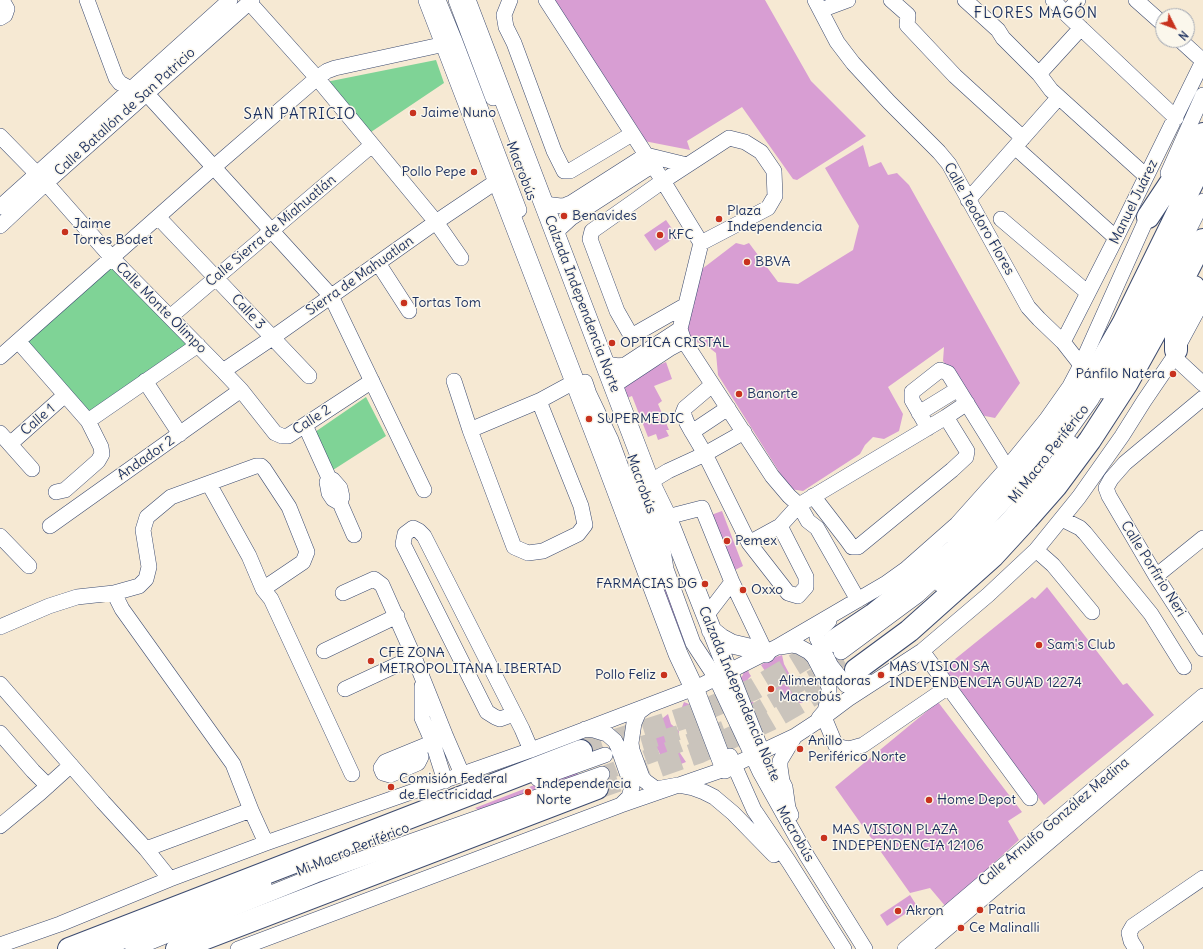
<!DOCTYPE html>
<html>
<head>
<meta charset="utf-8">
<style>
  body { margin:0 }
  #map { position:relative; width:1203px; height:949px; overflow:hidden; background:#f6e9d3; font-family:Delius,sans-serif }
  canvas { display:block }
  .north { position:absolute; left:1155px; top:8px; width:40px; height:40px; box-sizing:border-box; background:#fbf7ec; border:1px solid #a1a7b3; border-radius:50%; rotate:132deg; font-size:11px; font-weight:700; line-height:16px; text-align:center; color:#1b2f5e }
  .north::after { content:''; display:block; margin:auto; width:14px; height:18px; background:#c8321e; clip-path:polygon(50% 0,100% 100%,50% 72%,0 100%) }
</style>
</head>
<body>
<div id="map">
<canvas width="1203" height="949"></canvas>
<div class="north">N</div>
</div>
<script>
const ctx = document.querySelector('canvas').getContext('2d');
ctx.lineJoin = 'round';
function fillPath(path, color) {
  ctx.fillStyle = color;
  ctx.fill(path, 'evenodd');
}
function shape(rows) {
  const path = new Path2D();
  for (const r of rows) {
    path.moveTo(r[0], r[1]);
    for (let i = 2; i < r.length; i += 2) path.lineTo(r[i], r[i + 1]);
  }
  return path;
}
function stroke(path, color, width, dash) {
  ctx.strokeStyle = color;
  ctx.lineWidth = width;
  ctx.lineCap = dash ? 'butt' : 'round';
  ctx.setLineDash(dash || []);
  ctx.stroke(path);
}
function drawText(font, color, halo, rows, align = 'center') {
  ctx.font = font + ' Delius,sans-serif';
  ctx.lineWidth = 3;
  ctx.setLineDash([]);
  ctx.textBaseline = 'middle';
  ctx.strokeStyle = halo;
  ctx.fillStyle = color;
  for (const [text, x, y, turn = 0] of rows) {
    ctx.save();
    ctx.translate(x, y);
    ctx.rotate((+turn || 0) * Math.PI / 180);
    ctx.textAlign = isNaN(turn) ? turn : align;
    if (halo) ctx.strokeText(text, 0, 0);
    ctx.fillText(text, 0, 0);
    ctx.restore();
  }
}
fillPath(shape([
  [436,60,444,83,371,132,326,82],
  [112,258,198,345,88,421,18,341],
  [366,397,386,436,333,470,315,432]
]), '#7fd396');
fillPath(shape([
  [552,0,765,0,811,81,866,136,797,180,793,179,742,107,687,141,690,150,639,140,642,134],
  [863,145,869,167,881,162,888,175,897,173,909,185,1020,383,995,418,980,415,943,361,944,347,888,387,903,414,899,431,884,439,873,437,865,445,860,454,803,491,790,489,718,375,716,353,707,346,697,342,689,336,687,332,702,269,736,243,744,245,749,243,778,282,798,284,853,250,859,226,825,168],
  [666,220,677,236,655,251,644,235],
  [666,362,672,379,654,386,662,401,658,404,669,430,666,430,669,436,658,440,656,434,648,437,632,396,627,398,623,387,648,370],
  [722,511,743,566,733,571,711,515],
  [663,571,691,644,685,646,657,573],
  [1047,587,1123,685,1127,683,1154,715,1044,805,939,672,1032,597,1035,599],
  [782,655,784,664,790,675,798,683,798,693,803,703,790,703,781,711,777,702,770,695,770,685,767,674,761,665,767,661,770,656,776,657],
  [748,670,749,673,751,676,748,679,747,684,749,687,749,692,752,696,751,700,755,704,755,709,757,714,757,719,760,723,758,728,739,679,743,675,743,671],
  [684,702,689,704,696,727,699,732,699,736,702,741,701,746,703,751,699,755,699,759,696,760,693,764,693,757,690,754,694,751,695,747,693,743,693,738,690,734,691,730,687,726,687,721,684,716,685,711,682,707],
  [938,702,1022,812,1008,821,1019,840,946,907,930,888,910,893,835,787],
  [668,714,671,724,679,731,678,742,680,753,686,762,681,764,677,769,671,768,665,770,663,760,658,750,651,743,651,733,647,724,658,722],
  [573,770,581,776,485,813,475,808],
  [910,895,917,906,887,926,880,915]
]), '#d89ed3');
stroke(shape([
  [620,750,704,725],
  [602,774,727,727,845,658]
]), '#cac4bc', 15, [15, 8]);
stroke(shape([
  [581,751,690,716,754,689,831,643],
  [597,788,700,752,770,720,847,675]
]), '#cac4bc', 22, [22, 11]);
const minor = shape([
  [87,0,116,78,120,83,131,89,147,94,331,296,424,490],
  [438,0,454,39,519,210],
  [456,0,493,98],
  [510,0,504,15,506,27,514,43,554,151,564,171,570,171,632,134],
  [546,0,663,181,701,243,680,329,684,341,772,476,789,496,799,505,808,521,817,528,858,600],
  [815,0,837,42,853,63,889,102,939,152,949,164,1028,307,1039,319,1063,342,1081,365],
  [891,0,908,15,907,25,955,76,1023,138],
  [965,0,998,30,1003,38,1039,74,1051,90,1146,176],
  [1053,0,1066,14,1176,118],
  [1136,0,1163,24],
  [249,2,317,78,436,222,461,258],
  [821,10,848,0],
  [1066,14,1078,0],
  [0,18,5,15,7,9,2,0],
  [1180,40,1203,61],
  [1039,74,1081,28],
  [0,136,46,183,112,258,223,371,241,390,275,433,282,436,288,436,372,381],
  [1015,147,1116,238],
  [1168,173,1203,95],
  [968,200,1059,97],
  [544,204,561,206,566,205,571,203,646,155,687,165],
  [0,207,230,0],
  [158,217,309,376],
  [1001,219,1088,293],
  [0,226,46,183,252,0],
  [556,238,559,229,571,218,653,165],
  [378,263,409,311],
  [686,305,635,334,629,332,617,311,590,239,592,231,663,181,729,138,745,142,761,152,774,171,775,196,768,208,701,243],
  [170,317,372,145],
  [18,341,88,421,101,447,102,454,98,461,65,490,56,492],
  [1063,342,1116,238,1203,61],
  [0,357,214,167,317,78,327,71,335,68,445,44],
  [1174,357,1203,384],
  [606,364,619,366,625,365,680,329],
  [223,371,272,338,436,222,497,181],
  [145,381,180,434],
  [454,381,470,430,514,547,528,553,543,551,578,534,585,525,581,506,539,401],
  [585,382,589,394,611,440,649,543,655,575],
  [712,385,685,408,683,413,687,423,692,432,728,408],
  [613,386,669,349,684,341],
  [1104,391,1113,378,1145,318,1203,201],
  [1203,398,1125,463,1111,479,1106,488,1109,496,1156,576,1203,649],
  [919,413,958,389],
  [88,421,198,345],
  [305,425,329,478,327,482,329,493,333,499,340,503,354,535],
  [928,428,912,400,912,392,940,370,948,373,1007,468],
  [470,430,539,401,574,382],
  [692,432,705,454,744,432],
  [0,433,32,469],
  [10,444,65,395],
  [1056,449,1091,400,1105,376],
  [636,469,661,538,666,569,693,643,716,678,760,772,807,856,865,949],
  [329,478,333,480,340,488,342,497,340,503],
  [650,482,668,471,705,454,749,543,780,526,799,505,946,417,967,403],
  [209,484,249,556,263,589],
  [813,496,847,540,852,547,858,547,952,470,966,457,967,451,946,417],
  [667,517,702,508,732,582,706,616],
  [1062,519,1080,528,1085,533,1151,614,1184,667],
  [50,526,241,390],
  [0,536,29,566],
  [749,543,788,593,798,596,806,587,806,577,780,526],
  [1036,550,1053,565,1092,612],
  [1156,576,1203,538],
  [732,582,766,653],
  [940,584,1005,523,1048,474,1071,443],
  [114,593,122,609,233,764,251,810,146,849],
  [343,593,374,579,382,585,414,657,446,737,462,774],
  [829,621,818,632,817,638,831,666,846,685,856,686,870,682],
  [0,627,49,606,77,597,114,593,139,586,146,579,149,567,143,530,147,517,171,497,256,466,261,466,264,469,289,507,307,552,303,562,263,589,271,599,352,774],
  [780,647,792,645,798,646,809,652,814,657,827,682,829,688,829,695,825,711,819,718],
  [324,651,397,616],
  [922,651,1030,798],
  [841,652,918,595,945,570],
  [0,684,103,802,146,849,170,879],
  [422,686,422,718,433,743,445,781],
  [345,689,414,657],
  [647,706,639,712,637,716,634,723,631,743,632,750,642,777,645,781,656,789,678,785,693,788,704,792,714,797,733,813,774,855],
  [514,714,500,719,495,717,487,712,403,544,405,534,413,528,419,531,424,536,522,729,531,750],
  [824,717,836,746,849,749,863,745,948,687],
  [585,729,594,730,607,734,615,741,618,747,632,787,629,797,621,805],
  [0,733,33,771,48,786],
  [418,749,421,757,418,763,390,775,383,773,381,768,385,762,446,737],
  [730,756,754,810,789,862,844,949],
  [538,779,605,755],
  [251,810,266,843],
  [791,815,788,808,785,787,782,781,780,767,780,761,795,736],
  [0,826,40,793,71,765],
  [0,945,60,924,170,879,266,843,531,750,702,685,777,647,885,584,906,569,957,524,1007,468,1046,420,1070,386,1081,365,1151,209],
  [103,949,264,885],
  [133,949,316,875,602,774],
  [238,949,621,805,725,769,795,736,824,717,848,699,922,651,988,595,1036,550,1079,497,1122,436,1144,401,1174,357,1176,350,1203,300],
  [905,949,1203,696],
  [923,949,1203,711],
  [1136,949,1131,941,1129,933,1133,926,1203,878]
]);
const major = shape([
  [428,0,605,460,678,654,694,688,725,769],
  [466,0,650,482,667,517,760,752],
  [711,630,721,638,732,644,762,651,766,653]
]);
const highway = shape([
  [1148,217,1203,134],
  [1176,350,1176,331,1194,287],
  [834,641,873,615,955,550,1023,476,1055,433,1095,373,1123,324,1203,161],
  [856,670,909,631,993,556,1027,519,1056,486,1090,440,1127,383,1162,320,1203,240],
  [69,949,581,751],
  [177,949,597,788]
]);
stroke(minor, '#3c4b70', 16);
stroke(major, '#3c4b70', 20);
stroke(highway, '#3c4b70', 24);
stroke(minor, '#fff', 15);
stroke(major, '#fff', 19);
stroke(highway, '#fff', 22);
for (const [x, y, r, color] of [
  [413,113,4,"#c8321e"],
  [474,172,4,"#c8321e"],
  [564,216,4,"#c8321e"],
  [719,219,4,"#c8321e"],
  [65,232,4,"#c8321e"],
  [660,235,4,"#c8321e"],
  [747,262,4,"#c8321e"],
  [404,303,4,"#c8321e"],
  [612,343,4,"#c8321e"],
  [1173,374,4,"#c8321e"],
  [739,394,4,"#c8321e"],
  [589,419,4,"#c8321e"],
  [727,541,4,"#c8321e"],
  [705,584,4,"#c8321e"],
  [743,590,4,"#c8321e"],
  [1039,645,4,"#c8321e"],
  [371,661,4,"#c8321e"],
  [664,675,4,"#c8321e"],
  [881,675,4,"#c8321e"],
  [771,689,4,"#c8321e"],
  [800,749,4,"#c8321e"],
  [391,787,4,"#c8321e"],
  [528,792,4,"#c8321e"],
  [929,800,4,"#c8321e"],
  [824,838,4,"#c8321e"],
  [980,910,4,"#c8321e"],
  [898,911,4,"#c8321e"],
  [961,928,4,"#c8321e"]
]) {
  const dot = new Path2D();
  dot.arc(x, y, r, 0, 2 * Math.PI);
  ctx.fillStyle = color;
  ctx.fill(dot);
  stroke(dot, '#fbf7ec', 1.5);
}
drawText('14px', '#1b2f5e', '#fbf7ec', [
  ["Calle Batallón de San Patricio",125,112,-42],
  ["Macrobús",521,171,69],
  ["Manuel Juárez",1134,202,-64],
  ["Calle Teodoro Flores",979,219,60],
  ["Calle Sierra de Miahuatlán",271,231,-40],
  ["Sierra de Mahuatlan",360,276,-35],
  ["Calzada Independencia Norte",582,304,69],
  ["Calle Monte Olimpo",161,308,45],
  ["Calle 3",248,312,47],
  ["Calle 1",38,420,-41],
  ["Calle 2",312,420,-33],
  ["Mi Macro Periférico",1049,454,-52],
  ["Andador 2",146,458,-35],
  ["Macrobús",641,484,70],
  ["Calle Porfirio Neri",1153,569,58],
  ["Calzada Independencia Norte",739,694,67],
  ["Calle Arnulfo González Medina",1054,822,-40],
  ["Macrobús",795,834,60],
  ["Mi Macro Periférico",353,850,-22]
]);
drawText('14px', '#1b2f5e', '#fbf7ec', [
  ["Jaime Nuno",421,113],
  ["Pollo Pepe",466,172,"right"],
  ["Plaza",727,211],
  ["Independencia",727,227],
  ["Benavides",572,216],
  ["Jaime",73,224],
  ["Torres Bodet",73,240],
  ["KFC",668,235],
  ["BBVA",755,262],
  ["Tortas Tom",412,303],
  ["OPTICA CRISTAL",620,343],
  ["Pánfilo Natera",1165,374,"right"],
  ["Banorte",747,394],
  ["SUPERMEDIC",597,419],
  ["Pemex",735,541],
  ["FARMACIAS DG",697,584,"right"],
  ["Oxxo",751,590],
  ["Sam's Club",1047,645],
  ["CFE ZONA",379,653],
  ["METROPOLITANA LIBERTAD",379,669],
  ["MAS VISION SA",889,667],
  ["INDEPENDENCIA GUAD 12274",889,683],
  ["Pollo Feliz",656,675,"right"],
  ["Alimentadoras",779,681],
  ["Macrobús",779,697],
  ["Anillo",808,741],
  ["Periférico Norte",808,757],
  ["Comisión Federal",399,779],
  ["de Electricidad",399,795],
  ["Independencia",536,784],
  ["Norte",536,800],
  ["Home Depot",937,800],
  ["MAS VISION PLAZA",832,830],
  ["INDEPENDENCIA 12106",832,846],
  ["Patria",988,910],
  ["Akron",906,911],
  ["Ce Malinalli",969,928]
], 'left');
ctx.letterSpacing = '1px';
drawText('15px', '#1b2f5e', '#fbf7ec', [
  ["FLORES MAGÓN",1036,14],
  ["SAN PATRICIO",300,115]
]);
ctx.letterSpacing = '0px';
</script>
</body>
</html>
